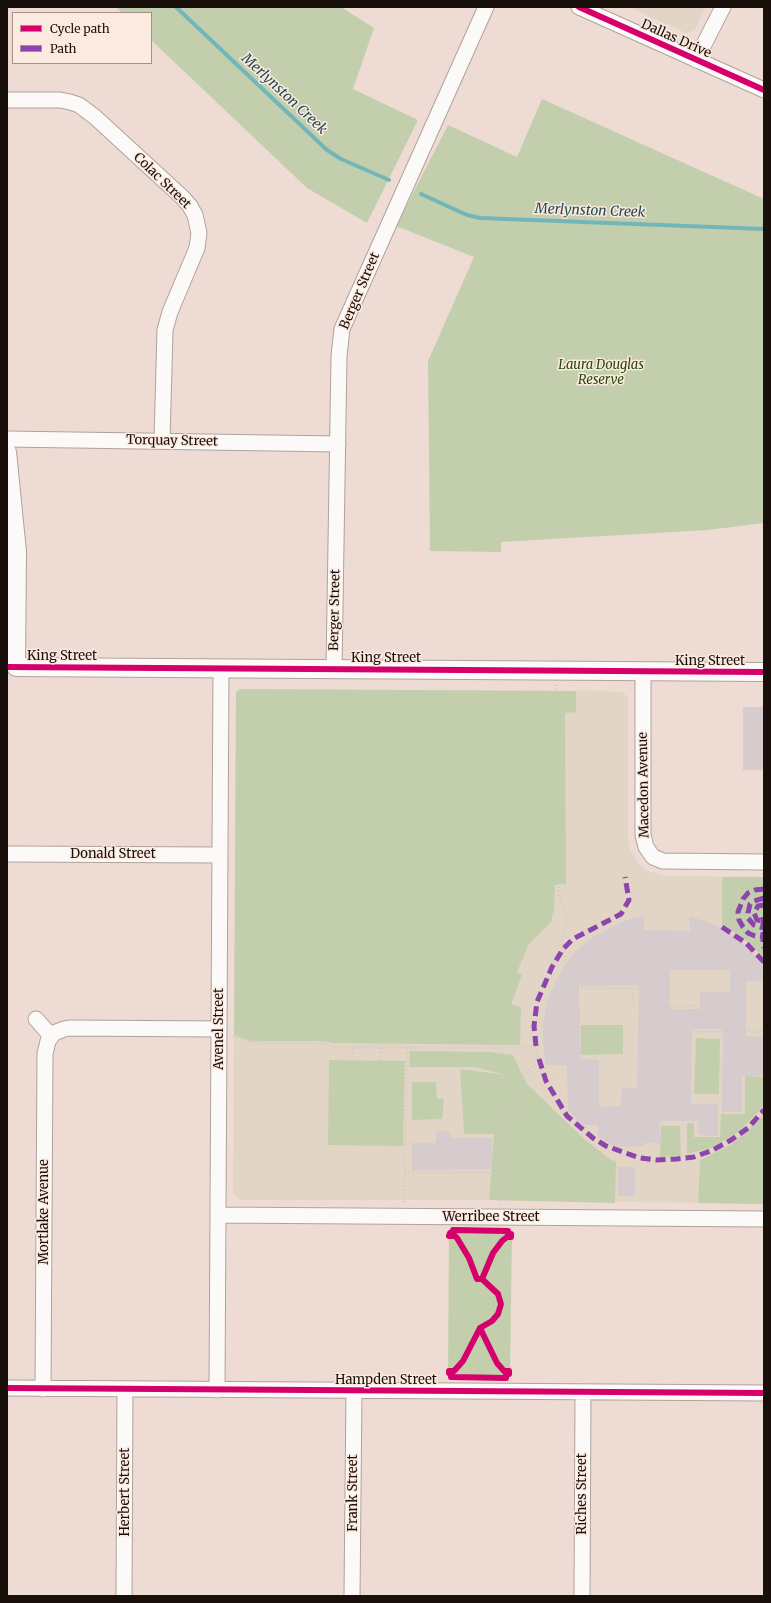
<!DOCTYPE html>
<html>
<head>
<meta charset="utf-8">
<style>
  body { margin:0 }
  #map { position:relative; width:771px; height:1603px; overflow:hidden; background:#eedcd4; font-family:Merriweather,serif }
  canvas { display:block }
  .frame { position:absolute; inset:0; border:8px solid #1a100b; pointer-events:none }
  .legend { position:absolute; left:12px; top:12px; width:140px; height:52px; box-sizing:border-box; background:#fce9e0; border:1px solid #a2928b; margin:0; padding:5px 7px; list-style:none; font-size:12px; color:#1a100b }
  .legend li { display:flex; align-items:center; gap:8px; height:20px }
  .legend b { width:20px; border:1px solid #a2928b }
</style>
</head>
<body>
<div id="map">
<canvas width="771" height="1603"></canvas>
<div class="frame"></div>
<ul class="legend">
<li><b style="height:5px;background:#d6006c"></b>Cycle path</li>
<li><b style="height:5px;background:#8e44ad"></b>Path</li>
</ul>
</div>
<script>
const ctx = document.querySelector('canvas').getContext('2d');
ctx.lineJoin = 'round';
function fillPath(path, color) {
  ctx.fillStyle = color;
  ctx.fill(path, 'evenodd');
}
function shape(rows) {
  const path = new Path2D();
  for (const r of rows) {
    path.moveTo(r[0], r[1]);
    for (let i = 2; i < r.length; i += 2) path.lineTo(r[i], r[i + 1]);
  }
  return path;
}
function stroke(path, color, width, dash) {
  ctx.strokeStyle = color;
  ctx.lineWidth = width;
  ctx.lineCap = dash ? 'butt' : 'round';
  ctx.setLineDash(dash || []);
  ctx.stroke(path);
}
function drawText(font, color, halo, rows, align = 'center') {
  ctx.font = font + ' Merriweather,serif';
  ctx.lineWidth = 3;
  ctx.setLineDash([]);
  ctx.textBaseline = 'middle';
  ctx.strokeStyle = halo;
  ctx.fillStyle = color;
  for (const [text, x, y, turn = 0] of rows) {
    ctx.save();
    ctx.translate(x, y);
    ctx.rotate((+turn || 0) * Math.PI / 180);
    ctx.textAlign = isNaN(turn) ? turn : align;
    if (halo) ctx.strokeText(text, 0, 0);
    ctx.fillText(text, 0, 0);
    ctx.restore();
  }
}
fillPath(shape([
  [628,7,706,7,694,30,686,33],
  [240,689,576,691,583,690,623,692,628,698,628,840,630,849,639,864,646,870,664,876,764,877,764,1204,489,1200,240,1200,233,1194,236,692]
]), '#e2d5c6');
fillPath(shape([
  [116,7,341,7,374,28,353,89,418,120,367,223,307,188,151,40,151,13,122,13],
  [542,99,764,199,764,523,708,530,501,542,501,552,430,551,428,361,474,257,396,226,448,125,517,157],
  [240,689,576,691,576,712,565,713,566,884,555,885,554,908,551,922,529,944,517,972,522,975,511,1004,521,1007,520,1045,334,1043,324,1041,250,1041,234,1035,236,692],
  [722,877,764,877,764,957,740,935,722,925],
  [581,1025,623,1025,623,1054,581,1055],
  [696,1038,720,1039,719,1094,694,1094],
  [410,1051,490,1052,513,1055,527,1084,583,1138,611,1160,616,1161,615,1203,489,1200,494,1134,464,1134,460,1069,507,1075,474,1067,409,1067],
  [329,1060,405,1061,403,1146,328,1145],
  [745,1076,764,1077,764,1103,759,1111,737,1133,711,1148,687,1154,687,1123,694,1123,694,1137,720,1137,721,1114,745,1114],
  [412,1082,436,1082,437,1098,444,1099,442,1119,412,1120],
  [764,1115,764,1204,698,1203,700,1160,730,1145,744,1134],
  [661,1126,680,1126,681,1156,660,1157],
  [449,1232,512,1233,510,1375,448,1375]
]), '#c3cfac');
stroke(shape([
  [176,7,327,150,341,159,389,180],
  [421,194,467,215,480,218,764,229]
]), '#73b6b9', 4);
fillPath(shape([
  [743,707,764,707,764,770,743,770],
  [644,916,644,930,690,931,689,916,708,922,722,928,739,940,763,964,764,981,746,981,746,1036,764,1037,764,1076,742,1076,742,1112,722,1112,723,1029,692,1029,691,1104,718,1104,718,1136,698,1135,698,1121,660,1121,660,1143,644,1143,644,1146,616,1147,598,1137,598,1125,583,1125,568,1110,567,1065,546,1065,543,1041,543,1024,547,1002,555,983,567,962,578,949,592,938,613,926,633,918],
  [670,970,730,970,730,992,700,992,700,1009,670,1009],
  [639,985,637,1088,622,1088,621,1106,599,1107,599,1060,581,1059,579,986],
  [436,1131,450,1131,450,1138,492,1138,492,1169,412,1170,412,1143,436,1143],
  [618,1167,635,1167,635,1196,618,1196]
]), '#d6cbcd');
const minor = shape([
  [579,7,764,90],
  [696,60,723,7],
  [7,100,60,100,70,102,79,105,95,117,182,197,190,206,195,215,199,233,197,248,170,312,165,330,162,441],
  [7,439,338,444],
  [334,669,339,356,342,329,486,7],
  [643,671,643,835,646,847,653,857,663,861,764,862],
  [7,854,220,855],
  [36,1019,51,1036],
  [219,1215,764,1219],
  [7,1388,764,1393],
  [43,1389,45,1054,48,1041,54,1033,64,1029,69,1028,219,1029],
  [217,1390,221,668],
  [124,1596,125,1389],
  [352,1596,354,1390],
  [582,1596,583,1392]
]);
const tertiary = shape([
  [7,452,17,552,16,667,764,672]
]);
stroke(minor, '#afa29b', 17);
stroke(tertiary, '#afa29b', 20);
stroke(shape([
  [556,685,557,690,559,690,559,898,568,922,563,932,562,944,566,964,576,965,575,988,633,988,633,1007,695,1006,695,1032,764,1031],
  [233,1036,249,1042,324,1043,334,1047,490,1048,536,1046,539,1059,518,1083,522,1100,516,1105,510,1120,500,1204],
  [352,1061,353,1047],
  [381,1061,381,1047],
  [405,1172,486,1172,504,1177],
  [404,1202,407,1047],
  [453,1230,453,1234,450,1233,449,1236,455,1236,457,1238,469,1258,477,1279,482,1279],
  [480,1328,497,1363,504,1371,509,1371,509,1374,506,1374,505,1378],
  [452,1377,452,1373,449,1373,449,1371,454,1371,458,1366,480,1328,492,1321,498,1314,501,1304,498,1294,482,1279,493,1253,498,1245,507,1237,511,1237,511,1234,508,1234,508,1231]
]), '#cec8c6', 2.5, [1, 3]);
stroke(minor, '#fcfaf9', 15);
stroke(tertiary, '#fcfaf9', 18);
stroke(shape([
  [764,889,755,890,748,893,743,899,738,912,739,920,743,927,748,933,755,936,764,937],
  [764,898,754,901,750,904,748,913,748,918,754,925,764,928],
  [764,905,758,906,754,913,757,920,764,921],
  [763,917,763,942,764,948],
  [722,927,746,943,764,962],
  [536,1046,534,1026,537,1002,552,967,563,949,573,939,621,914,629,900,625,877],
  [539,1059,546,1081,567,1116,593,1138,606,1146,640,1158,657,1160,677,1159,694,1157,713,1150,731,1140,748,1128,764,1110]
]), '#8e44ad', 5, [10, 5]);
stroke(shape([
  [579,7,764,90],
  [7,667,764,672],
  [480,1328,497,1363,504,1371,509,1371,509,1374,506,1374,506,1378,451,1377,452,1373,449,1373,449,1371,454,1371,463,1361,480,1328,492,1321,498,1314,501,1304,498,1294,482,1279,493,1253,502,1241,507,1237,511,1237,511,1234,508,1234,508,1231,453,1230,453,1234,450,1233,449,1236,455,1236,457,1238,469,1258,477,1279,482,1279],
  [7,1388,764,1393]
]), '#d6006c', 6);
drawText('13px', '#1a100b', '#fce9e0', [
  ["Dallas Drive",676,39,24],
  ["Colac Street",162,181,44],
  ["Berger Street",360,291,-67],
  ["Torquay Street",172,441,1],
  ["Berger Street",335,610,-89],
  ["King Street",62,656],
  ["King Street",386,658],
  ["King Street",710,661],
  ["Macedon Avenue",644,785,-91],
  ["Donald Street",113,854],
  ["Avenel Street",219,1029,-90],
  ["Mortlake Avenue",44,1212,-90],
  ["Werribee Street",491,1217],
  ["Hampden Street",386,1380],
  ["Herbert Street",125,1492,-90],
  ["Frank Street",353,1493,-90],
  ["Riches Street",582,1494,-90]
]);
drawText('italic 13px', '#274907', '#fce9e0', [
  ["Laura Douglas",601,365],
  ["Reserve",601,380]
]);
drawText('italic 14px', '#1f4c4f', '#fce9e0', [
  ["Merlynston Creek",284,94,43],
  ["Merlynston Creek",590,211,2]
]);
</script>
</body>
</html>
